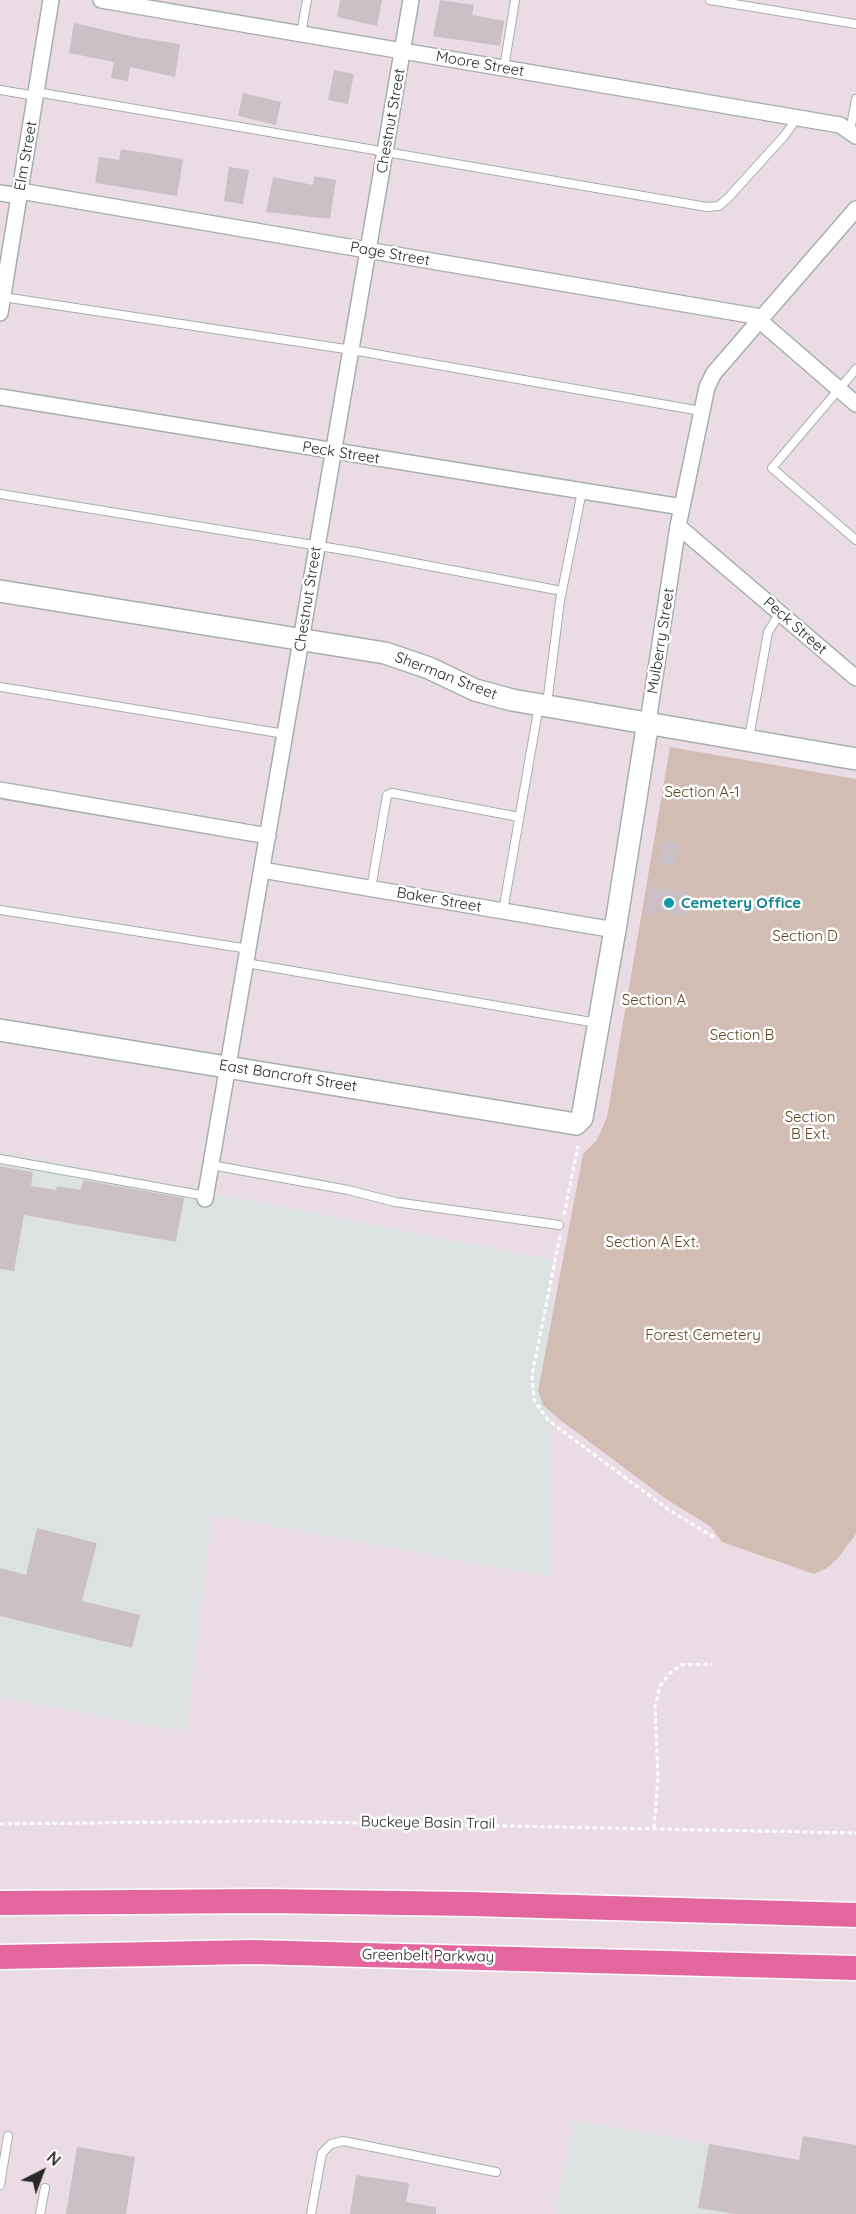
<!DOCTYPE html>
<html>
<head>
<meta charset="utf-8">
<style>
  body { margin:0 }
  #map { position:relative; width:856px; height:2214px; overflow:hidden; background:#eadbe4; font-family:Quicksand,sans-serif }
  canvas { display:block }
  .north { position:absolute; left:12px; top:2142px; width:60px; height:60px; -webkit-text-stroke:4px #fff; paint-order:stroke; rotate:42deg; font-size:16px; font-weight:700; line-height:24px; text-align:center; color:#282828 }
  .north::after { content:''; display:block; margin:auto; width:21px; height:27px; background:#282828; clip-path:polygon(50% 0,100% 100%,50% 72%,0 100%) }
</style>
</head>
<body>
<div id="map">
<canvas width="856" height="2214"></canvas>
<div class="north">N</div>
</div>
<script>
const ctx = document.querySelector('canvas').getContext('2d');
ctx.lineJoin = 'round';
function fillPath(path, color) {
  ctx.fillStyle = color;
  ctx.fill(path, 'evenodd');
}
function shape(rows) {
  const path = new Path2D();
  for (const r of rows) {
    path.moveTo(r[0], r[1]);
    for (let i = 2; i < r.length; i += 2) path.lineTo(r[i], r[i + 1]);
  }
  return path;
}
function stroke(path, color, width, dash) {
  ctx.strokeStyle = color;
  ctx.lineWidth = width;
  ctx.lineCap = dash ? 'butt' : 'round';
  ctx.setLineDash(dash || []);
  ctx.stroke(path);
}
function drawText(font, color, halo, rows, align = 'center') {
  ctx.font = font + ' Quicksand,sans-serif';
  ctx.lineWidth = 5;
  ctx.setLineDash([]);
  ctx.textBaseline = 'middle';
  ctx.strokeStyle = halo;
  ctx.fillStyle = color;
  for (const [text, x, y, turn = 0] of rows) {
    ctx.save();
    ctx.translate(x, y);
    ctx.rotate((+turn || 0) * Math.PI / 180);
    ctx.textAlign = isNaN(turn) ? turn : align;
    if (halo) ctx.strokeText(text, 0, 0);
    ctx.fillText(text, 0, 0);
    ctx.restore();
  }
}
fillPath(shape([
  [0,1151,552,1260,549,1577,212,1515,186,1732,0,1698],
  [574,2120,709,2144,698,2207,735,2214,555,2214]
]), '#dce2e2');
fillPath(shape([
  [670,747,856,779,856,1534,838,1558,827,1568,814,1574,722,1542,710,1526,666,1499,559,1419,543,1405,538,1391,583,1154,597,1140,607,1117]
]), '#d2bdb4');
fillPath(shape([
  [340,0,382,0,377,26,337,17],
  [440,0,474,5,472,15,504,21,500,46,433,36],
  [74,23,135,37,180,44,175,77,130,67,128,81,111,78,114,62,69,53],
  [334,70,354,74,348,104,328,100],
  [243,93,281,102,276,125,238,116],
  [121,149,183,159,177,196,95,183,99,157,119,160],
  [229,167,249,170,243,204,224,201],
  [314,176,336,180,330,219,266,212,273,177,313,185],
  [662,841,679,844,675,866,658,863],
  [650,886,692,895,688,916,658,911,658,915,646,913],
  [0,1166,33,1172,31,1186,56,1190,57,1186,81,1190,83,1180,184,1198,176,1242,24,1215,14,1271,0,1269],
  [37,1528,97,1543,82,1601,140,1615,132,1648,0,1616,0,1568,26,1575],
  [803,2136,856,2145,856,2214,735,2214,698,2208,709,2144,799,2160],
  [77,2147,135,2157,126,2214,66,2214],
  [356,2175,409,2183,406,2202,436,2207,436,2214,350,2214]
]), '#ccc0c7');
const lane = shape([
  [710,0,856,24],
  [301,34,307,0],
  [504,68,515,0],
  [0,90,36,96],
  [36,92,707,207,719,206,729,197,785,135,797,118],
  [850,131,856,99],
  [3,297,352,350,701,411],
  [856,369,772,468,856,540],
  [0,494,356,552,562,591],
  [0,687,285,734],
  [547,704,560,601,582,491],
  [749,738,768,632,780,613],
  [371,889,387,795,392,793,519,817],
  [0,910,249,949],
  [503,911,539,705],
  [246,963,597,1023],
  [0,1159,206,1196],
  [211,1165,348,1190,395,1202,559,1225],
  [0,2185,8,2136],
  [40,2214,45,2188],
  [311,2214,322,2153,331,2144,343,2141,496,2172]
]);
const street = shape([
  [101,0,840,125,856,136],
  [20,191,761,317],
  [0,193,19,196],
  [0,313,51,0],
  [759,320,856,404],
  [0,397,682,507],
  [678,526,856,678],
  [648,722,678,526,707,387,714,373,856,209],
  [0,790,268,836],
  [262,870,615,930],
  [205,1199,411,0]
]);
const secondary = shape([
  [0,591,385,653,429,668,475,690,512,700,856,759],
  [0,1030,576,1124,582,1118,615,930,648,722]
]);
const primary = shape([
  [0,1903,265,1901,470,1904,856,1915],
  [0,1957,253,1952,856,1968]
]);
stroke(lane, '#a5b0ac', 10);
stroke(street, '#a5b0ac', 18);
stroke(secondary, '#a5b0ac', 24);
stroke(primary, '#fff', 27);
stroke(shape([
  [564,1215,578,1146],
  [560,1236,532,1375,534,1400,548,1420,565,1433,669,1510,714,1537],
  [0,1824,260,1821,856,1833],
  [654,1828,658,1777,655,1706,660,1686,669,1674,681,1665,712,1664]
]), '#fff', 3, [4.5, 3]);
stroke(lane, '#fff', 8);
stroke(street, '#fff', 15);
stroke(secondary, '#fff', 21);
stroke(primary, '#e3679e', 24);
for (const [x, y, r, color] of [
  [669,903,6,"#0f9aa8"]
]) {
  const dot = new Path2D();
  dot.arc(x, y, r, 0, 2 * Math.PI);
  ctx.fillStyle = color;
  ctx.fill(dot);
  stroke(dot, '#fff', 2);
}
drawText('15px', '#282828', '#fff', [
  ["Moore Street",480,64,10],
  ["Chestnut Street",391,121,-80],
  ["Elm Street",26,156,-80],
  ["Page Street",390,254,10],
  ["Peck Street",341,453,9],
  ["Chestnut Street",308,599,-81],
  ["Peck Street",795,626,41],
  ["Mulberry Street",661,641,-81],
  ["Sherman Street",446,676,21],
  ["Baker Street",439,900,10],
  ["East Bancroft Street",288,1076,9],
  ["Buckeye Basin Trail",428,1823,1],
  ["Greenbelt Parkway",428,1956,1]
]);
drawText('15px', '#5e4420', '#fff', [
  ["Section A-1",702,792],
  ["Section D",805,936],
  ["Section A",654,1000],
  ["Section B",742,1035],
  ["Section",810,1117],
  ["B Ext.",810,1134],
  ["Section A Ext.",652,1242],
  ["Forest Cemetery",703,1335]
]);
drawText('bold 15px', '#0d838f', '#fff', [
  ["Cemetery Office",681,903]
], 'left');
</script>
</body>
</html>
